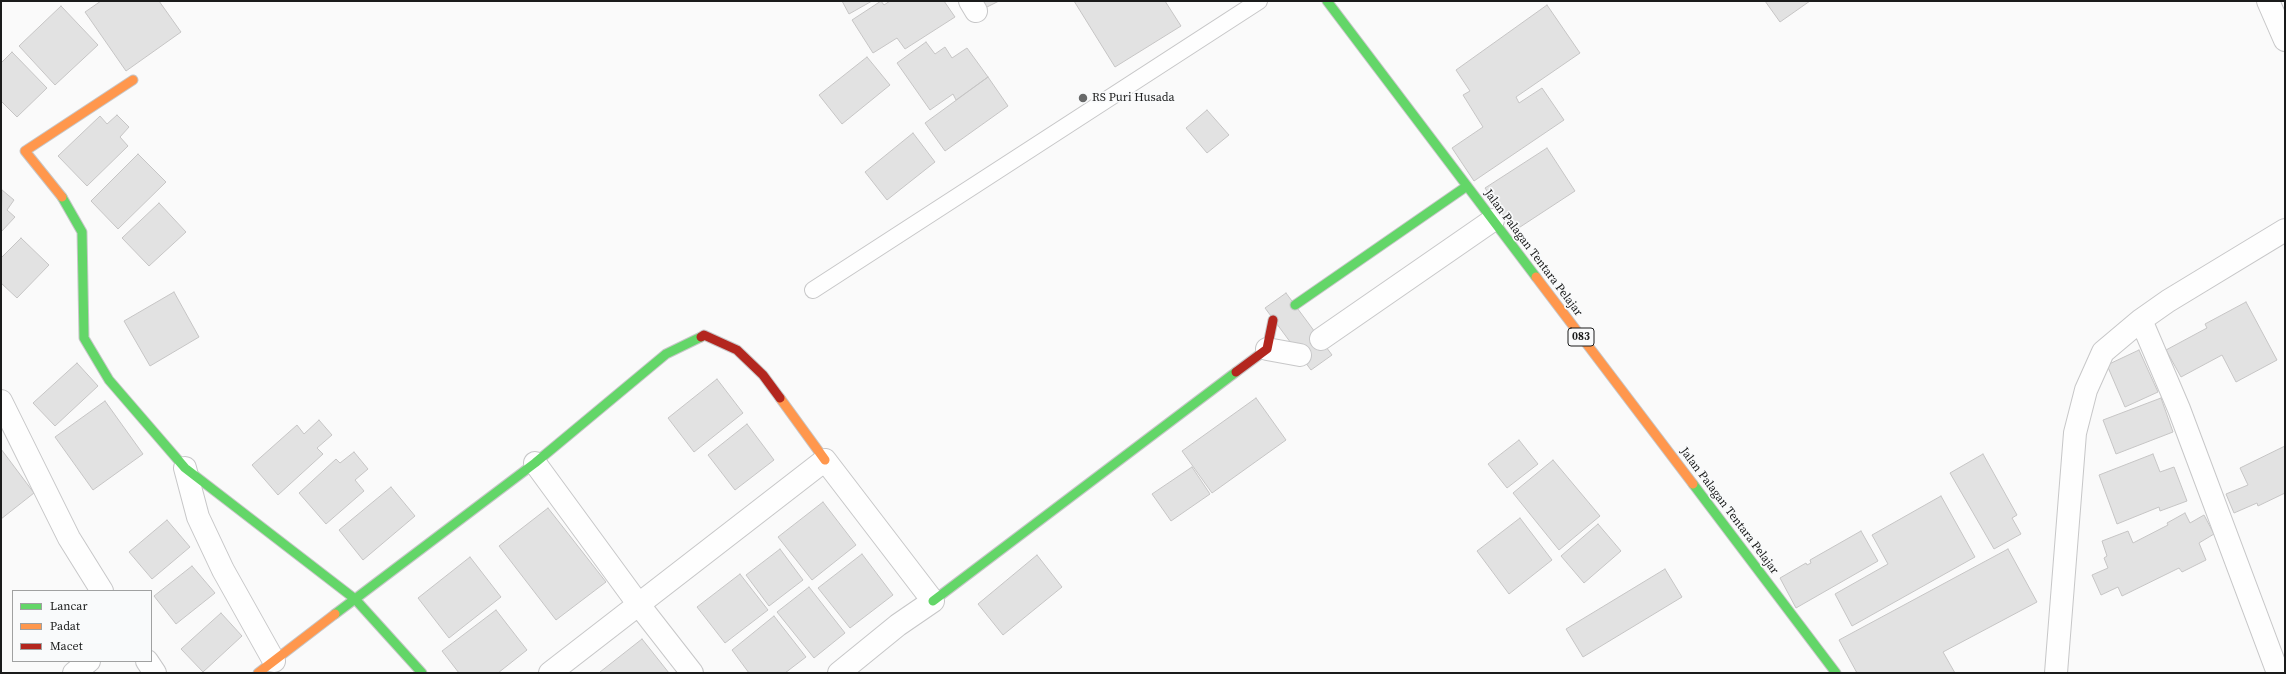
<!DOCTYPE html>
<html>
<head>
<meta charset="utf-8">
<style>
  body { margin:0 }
  #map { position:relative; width:2286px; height:674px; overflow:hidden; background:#fafafa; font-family:"Source Serif 4",serif }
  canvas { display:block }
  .frame { position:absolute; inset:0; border:2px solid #1a1b1b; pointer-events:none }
  .legend { position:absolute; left:12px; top:590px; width:140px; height:72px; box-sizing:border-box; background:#f9fafb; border:1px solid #a0a1a1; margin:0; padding:5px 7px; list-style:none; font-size:12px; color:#1a1b1b }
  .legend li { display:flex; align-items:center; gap:8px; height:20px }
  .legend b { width:20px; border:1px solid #a0a1a1 }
</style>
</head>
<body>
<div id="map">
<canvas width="2286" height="674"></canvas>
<div class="frame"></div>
<ul class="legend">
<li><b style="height:5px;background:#63d668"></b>Lancar</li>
<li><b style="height:5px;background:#ff974d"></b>Padat</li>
<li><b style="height:5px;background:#b3261e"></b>Macet</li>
</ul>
</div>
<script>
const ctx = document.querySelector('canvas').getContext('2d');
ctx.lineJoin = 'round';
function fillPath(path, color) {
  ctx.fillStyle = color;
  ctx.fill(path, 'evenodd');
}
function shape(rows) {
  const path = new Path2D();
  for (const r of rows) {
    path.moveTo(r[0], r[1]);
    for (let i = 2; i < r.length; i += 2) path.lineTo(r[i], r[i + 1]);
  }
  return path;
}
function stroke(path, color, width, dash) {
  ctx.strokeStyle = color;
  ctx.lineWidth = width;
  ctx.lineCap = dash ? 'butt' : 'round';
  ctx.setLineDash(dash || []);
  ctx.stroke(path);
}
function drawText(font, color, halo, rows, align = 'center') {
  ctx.font = font + ' "Source Serif 4",serif';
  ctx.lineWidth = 3.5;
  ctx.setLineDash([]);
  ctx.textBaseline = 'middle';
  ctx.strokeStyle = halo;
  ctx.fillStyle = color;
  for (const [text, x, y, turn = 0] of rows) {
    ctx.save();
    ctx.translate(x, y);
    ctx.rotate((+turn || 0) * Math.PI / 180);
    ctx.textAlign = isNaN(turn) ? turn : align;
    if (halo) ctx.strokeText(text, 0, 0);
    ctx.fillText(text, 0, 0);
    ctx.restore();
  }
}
const building = shape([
  [101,1,159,1,181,32,126,71,85,12,101,1],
  [842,1,872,1,849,14,842,1],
  [881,1,884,5,890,1,944,1,955,17,905,49,897,38,873,53,852,20,881,1],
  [974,1,999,1,979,11,974,1],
  [1074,1,1165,1,1181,26,1115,67,1074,1],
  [1765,1,1810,1,1780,22,1765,1],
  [1547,5,1580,53,1516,97,1519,103,1542,88,1564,120,1474,181,1452,148,1483,127,1463,95,1470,91,1456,70,1547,5],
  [61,6,98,45,55,85,19,46,61,6],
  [926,42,935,54,945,47,952,58,967,48,988,77,956,100,953,94,930,110,897,63,926,42],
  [12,52,47,88,17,117,1,101,1,63,12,52],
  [867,57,890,85,842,124,819,95,867,57],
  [988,77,1008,106,945,151,925,123,988,77],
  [1207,110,1229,135,1207,153,1186,128,1207,110],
  [117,115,129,127,120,137,128,146,87,186,58,156,100,116,107,124,117,115],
  [913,133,935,162,887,200,865,172,913,133],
  [1547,148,1575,191,1514,231,1485,188,1547,148],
  [138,154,166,182,118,229,91,201,138,154],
  [2,190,14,200,7,210,15,217,1,232,2,190],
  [159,203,186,232,149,266,122,238,159,203],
  [21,238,49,265,17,298,1,283,1,258,21,238],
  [174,292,199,337,150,366,124,321,174,292],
  [1286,293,1332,355,1311,370,1265,308,1286,293],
  [2246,302,2277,360,2236,382,2222,355,2181,377,2166,350,2207,328,2205,324,2246,302],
  [2139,350,2158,392,2125,407,2107,365,2139,350],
  [77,363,98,386,55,426,33,403,77,363],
  [717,379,743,413,694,452,668,418,717,379],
  [1256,398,1286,440,1212,493,1182,451,1256,398],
  [2161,398,2173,432,2116,454,2103,420,2161,398],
  [105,401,143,454,93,490,55,437,105,401],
  [319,420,332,435,317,448,323,454,278,495,252,465,297,425,304,434,319,420],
  [747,424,774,460,735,490,708,455,747,424],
  [1519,440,1538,464,1507,488,1488,464,1519,440],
  [2285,446,2285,493,2258,506,2257,503,2234,513,2226,494,2248,485,2240,468,2285,446],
  [1,449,34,493,1,519,1,449],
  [354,452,368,469,355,480,364,491,326,524,299,493,336,459,340,463,354,452],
  [1983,454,2017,515,2012,518,2021,534,1994,549,1950,473,1983,454],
  [2153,454,2160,472,2174,467,2187,501,2160,511,2159,507,2117,524,2099,475,2153,454],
  [1553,460,1600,516,1559,550,1513,493,1553,460],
  [1192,467,1210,494,1171,521,1152,494,1192,467],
  [391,487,415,516,363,560,339,530,391,487],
  [1941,496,1975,557,1852,626,1835,594,1888,564,1872,535,1941,496],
  [823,502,856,545,812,580,778,537,823,502],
  [548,508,606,582,556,620,499,546,548,508],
  [2185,513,2190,523,2204,515,2214,534,2199,543,2206,560,2182,572,2179,568,2122,596,2118,587,2101,595,2092,575,2108,568,2104,558,2107,556,2102,541,2128,531,2133,543,2168,525,2167,523,2185,513],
  [1520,518,1552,560,1509,594,1477,551,1520,518],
  [167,520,190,547,152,579,129,552,167,520],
  [1598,524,1621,551,1584,583,1561,556,1598,524],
  [1861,531,1878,561,1796,608,1780,578,1806,563,1807,565,1811,563,1810,560,1861,531],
  [780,549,803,580,769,606,746,575,780,549],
  [2008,549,2037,602,1943,652,1955,673,1857,673,1839,640,2008,549],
  [862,554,893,595,850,628,818,588,862,554],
  [1037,555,1062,587,1003,635,978,604,1037,555],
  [470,557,501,597,449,638,418,598,470,557],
  [192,566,215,593,176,624,154,596,192,566],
  [1665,569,1682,597,1583,657,1566,629,1665,569],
  [740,574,768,610,725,643,697,607,740,574],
  [809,587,845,633,814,658,777,612,809,587],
  [496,610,527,650,498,673,459,673,442,651,496,610],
  [221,613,242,636,203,672,181,649,221,613],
  [774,616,806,657,785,673,749,673,732,650,774,616],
  [642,639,669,673,601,673,600,672,642,639]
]);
fillPath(building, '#e2e2e2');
stroke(building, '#c6c5c5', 1);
const lane = shape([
  [813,290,1259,1]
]);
const street = shape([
  [970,1,976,11],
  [2268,1,2285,40],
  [2141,320,2179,409,2278,673],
  [1321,339,1493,220],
  [1267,349,1300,355],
  [1,401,69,538,102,591],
  [535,463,639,605,692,673],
  [185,468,198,517,223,570,274,661],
  [147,661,155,673],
  [74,673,89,661],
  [550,673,825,460,933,601,898,625,839,673],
  [2056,673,2075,433,2086,390,2103,352,2141,320,2168,301,2285,230]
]);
const fast = shape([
  [1327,1,1536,277],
  [62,197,82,232,84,338,109,380,185,468,355,599,335,614],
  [1295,305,1467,186],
  [1693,484,1836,673],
  [933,601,1236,372],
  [422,673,355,599,535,463,666,354,701,337]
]);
const slow = shape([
  [62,197,25,151,133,80],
  [1536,277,1693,484],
  [780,398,825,460],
  [258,673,335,614]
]);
const jam = shape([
  [701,337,704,335,737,350,763,375,780,398],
  [1236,372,1267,349,1273,320]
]);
stroke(lane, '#c7c7c8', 18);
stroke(street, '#c7c7c8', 24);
stroke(fast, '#c7c7c8', 11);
stroke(slow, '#c7c7c8', 11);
stroke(jam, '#c7c7c8', 11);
stroke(lane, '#fefefe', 16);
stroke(street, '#fefefe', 22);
stroke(fast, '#63d668', 9);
stroke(slow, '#ff974d', 9);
stroke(jam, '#b3261e', 9);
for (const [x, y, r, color] of [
  [1083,98,5,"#686969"]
]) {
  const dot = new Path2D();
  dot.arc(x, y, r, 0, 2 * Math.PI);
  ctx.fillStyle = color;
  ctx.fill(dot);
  stroke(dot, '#f9fafb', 1.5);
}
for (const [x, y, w] of [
  [1581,337,26]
]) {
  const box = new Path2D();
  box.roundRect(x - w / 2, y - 9, w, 18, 3);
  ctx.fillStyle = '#f9fafb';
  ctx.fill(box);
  stroke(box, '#1a1b1b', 1);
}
drawText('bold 11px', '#1a1b1b', null, [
  ["083",1581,337]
]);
drawText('12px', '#1a1b1b', '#f9fafb', [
  ["RS Puri Husada",1092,98]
], 'left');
drawText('12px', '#1a1b1b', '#f9fafb', [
  ["Jalan Palagan Tentara Pelajar",1533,253,53],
  ["Jalan Palagan Tentara Pelajar",1729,511,53]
]);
</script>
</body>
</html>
